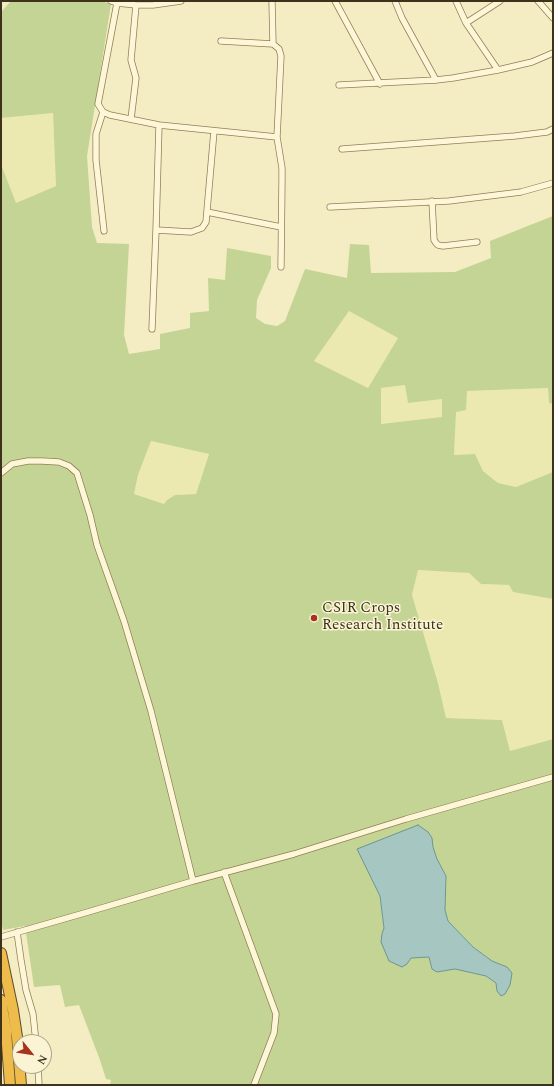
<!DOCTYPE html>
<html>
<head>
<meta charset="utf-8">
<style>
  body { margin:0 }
  #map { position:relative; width:554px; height:1086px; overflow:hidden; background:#f4ecc3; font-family:Spectral,serif }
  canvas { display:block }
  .frame { position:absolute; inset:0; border:2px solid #3f321d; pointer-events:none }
  .north { position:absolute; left:12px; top:1034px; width:40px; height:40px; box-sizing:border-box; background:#faf4d4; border:1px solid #afa68b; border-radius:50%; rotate:120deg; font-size:11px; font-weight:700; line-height:16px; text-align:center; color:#3f321d }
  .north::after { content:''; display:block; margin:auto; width:14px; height:18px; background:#a8311f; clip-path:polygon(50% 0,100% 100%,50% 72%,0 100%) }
</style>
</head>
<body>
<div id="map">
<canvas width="554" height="1086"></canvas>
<div class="frame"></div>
<div class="north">N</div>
</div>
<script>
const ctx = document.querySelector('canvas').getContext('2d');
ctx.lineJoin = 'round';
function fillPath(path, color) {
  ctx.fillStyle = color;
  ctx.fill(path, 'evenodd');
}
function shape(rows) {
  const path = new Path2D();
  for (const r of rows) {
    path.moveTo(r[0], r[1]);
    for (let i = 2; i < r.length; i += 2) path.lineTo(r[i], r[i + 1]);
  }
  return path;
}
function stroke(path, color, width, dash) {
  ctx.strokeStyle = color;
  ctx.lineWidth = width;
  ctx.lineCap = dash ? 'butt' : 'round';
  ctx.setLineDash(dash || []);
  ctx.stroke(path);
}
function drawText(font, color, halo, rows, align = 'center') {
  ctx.font = font + ' Spectral,serif';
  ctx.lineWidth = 3;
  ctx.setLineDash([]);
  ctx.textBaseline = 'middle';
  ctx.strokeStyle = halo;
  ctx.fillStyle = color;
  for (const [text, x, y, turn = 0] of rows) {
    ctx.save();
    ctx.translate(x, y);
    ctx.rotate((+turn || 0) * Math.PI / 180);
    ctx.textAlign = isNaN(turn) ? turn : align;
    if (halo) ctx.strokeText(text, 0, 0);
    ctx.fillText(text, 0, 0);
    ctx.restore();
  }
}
fillPath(shape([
  [53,113,56,186,16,203,1,164,1,118],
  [349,311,398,338,368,388,314,361],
  [405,385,408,403,442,399,442,418,381,424,381,388],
  [548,388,549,403,553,404,553,472,516,487,498,483,483,471,475,454,454,455,456,412,467,391],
  [151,441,209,454,196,494,175,495,167,500,164,504,134,494,138,476],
  [418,570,469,573,481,584,509,585,513,592,553,599,553,739,510,751,502,720,446,718,438,683,412,595]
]), '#ebe9b0');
fillPath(shape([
  [11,1,101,1,111,4,87,156,92,227,97,243,129,244,124,335,129,354,160,349,160,334,190,328,190,313,209,311,208,278,225,280,227,248,271,256,271,268,257,300,256,318,265,324,277,326,285,321,305,269,347,278,350,244,369,245,371,273,455,272,491,258,490,241,553,216,553,404,549,403,548,388,467,391,466,410,456,412,454,455,475,454,483,471,498,483,516,487,553,472,553,599,513,592,509,585,481,584,469,573,418,570,412,595,438,683,446,718,502,720,510,751,553,739,553,1085,110,1085,111,1080,106,1079,100,1060,79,1005,65,1007,60,985,34,987,25,926,3,930,1,921,1,164,16,203,56,186,53,113,1,118,1,12],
  [349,311,398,338,368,388,314,361],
  [405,385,408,403,442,399,442,417,381,424,381,388],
  [151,441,209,454,196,494,175,495,167,500,164,504,134,494,138,475],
  [432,838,433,847,437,859,446,876,445,910,448,921,473,947,492,961,507,967,497,991,496,983,486,976,455,969,437,972,432,969,429,957,411,958,407,964,382,934,384,928,380,896]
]), '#c4d495');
const water = shape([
  [418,825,428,832,432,838,433,847,437,859,446,876,445,910,448,921,473,947,492,961,507,967,512,973,510,985,505,994,501,996,497,991,496,983,486,976,455,969,437,972,432,969,429,957,411,958,407,964,402,967,389,961,381,942,382,934,384,928,380,896,357,849,418,825]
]);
fillPath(water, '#a6c6c1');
stroke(water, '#6b9691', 1);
const street = shape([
  [111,1,117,3,136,5,153,5,181,1],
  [272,1,273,44],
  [335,1,380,84],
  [395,1,402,18,436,80],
  [456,1,466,23,498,70],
  [538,1,553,18],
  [117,3,98,104,103,112,110,115,159,125,277,137],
  [466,23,500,1],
  [221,41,273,44,279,49,281,56,277,137,282,168,282,179,281,267],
  [339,85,436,80,453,78,498,70,532,62,553,53],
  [103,112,96,134,96,160,104,231],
  [131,119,136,78,131,60,136,5],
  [342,149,515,136,547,132,553,129],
  [432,201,434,240,436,243,438,245,443,246,477,242],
  [330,207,449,201,521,192,553,183],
  [207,212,281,227],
  [156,230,191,232,202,228,206,222,214,131],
  [152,329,156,230,159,125],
  [1,473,12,464,28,461,42,461,59,462,69,466,77,473,90,515,97,545,124,621,151,711,193,881],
  [224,872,276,1014,274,1033,254,1085],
  [17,932,21,960,26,990,33,1014,36,1042],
  [1,937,88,912,193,881,294,854,406,819,553,777],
  [38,1066,39,1085]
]);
const highway = shape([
  [1,953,13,1010,17,1037,21,1085],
  [1,1000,6,1031,10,1085]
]);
stroke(street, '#917e57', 7);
stroke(highway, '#5f4a2c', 12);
stroke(street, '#fdf7d8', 5.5);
stroke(highway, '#edbc4a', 10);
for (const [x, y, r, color] of [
  [314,618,4,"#a8311f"]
]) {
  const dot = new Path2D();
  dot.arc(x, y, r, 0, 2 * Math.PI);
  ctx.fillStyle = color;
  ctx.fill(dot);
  stroke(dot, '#faf4d4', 1.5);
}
drawText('15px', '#3f321d', '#faf4d4', [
  ["CSIR Crops",322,609],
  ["Research Institute",322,626]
], 'left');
</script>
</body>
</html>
